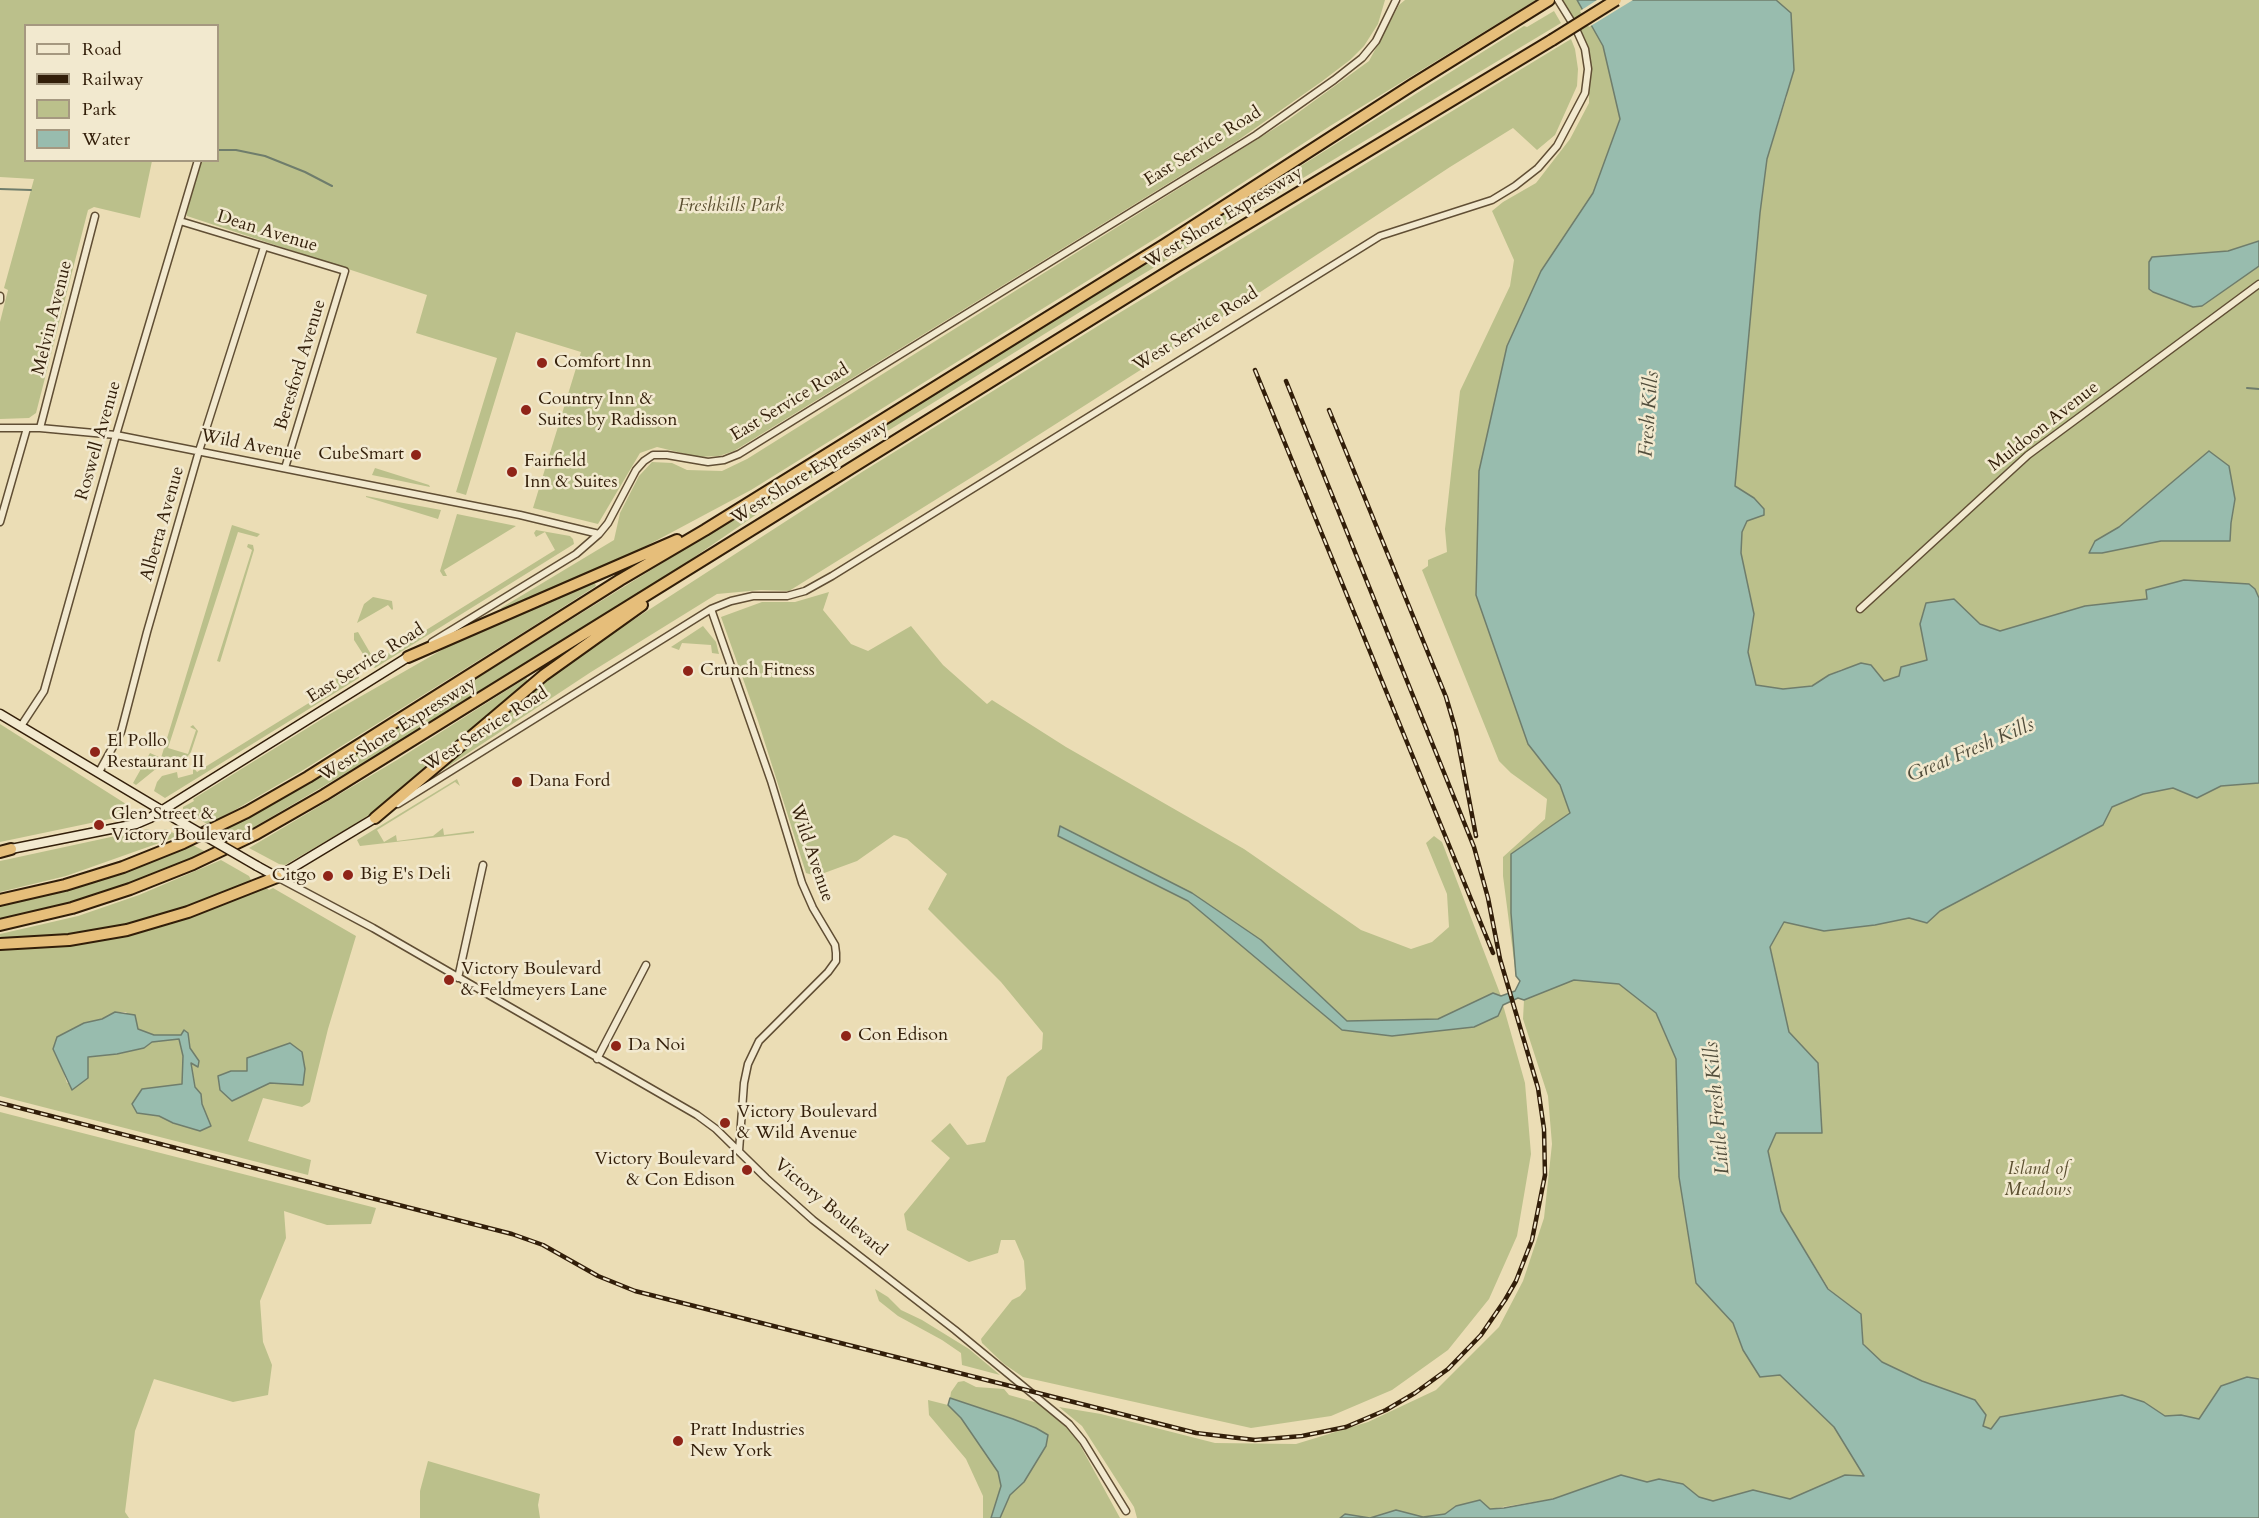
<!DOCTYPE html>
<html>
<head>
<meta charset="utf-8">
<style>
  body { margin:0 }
  #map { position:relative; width:2259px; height:1518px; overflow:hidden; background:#ebddb5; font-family:Cardo,serif }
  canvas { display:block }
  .legend { position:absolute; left:24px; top:24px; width:195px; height:138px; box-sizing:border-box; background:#f2e9cf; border:2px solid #a59880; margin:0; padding:8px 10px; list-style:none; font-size:18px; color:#321e09 }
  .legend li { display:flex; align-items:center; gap:12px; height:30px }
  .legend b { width:30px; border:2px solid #a59880 }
</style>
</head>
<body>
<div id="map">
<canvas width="2259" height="1518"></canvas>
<ul class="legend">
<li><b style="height:8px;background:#f2e9cf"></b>Road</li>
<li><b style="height:8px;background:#321e09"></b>Railway</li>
<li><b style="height:16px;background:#bbc08b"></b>Park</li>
<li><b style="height:16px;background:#98bcae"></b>Water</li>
</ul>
</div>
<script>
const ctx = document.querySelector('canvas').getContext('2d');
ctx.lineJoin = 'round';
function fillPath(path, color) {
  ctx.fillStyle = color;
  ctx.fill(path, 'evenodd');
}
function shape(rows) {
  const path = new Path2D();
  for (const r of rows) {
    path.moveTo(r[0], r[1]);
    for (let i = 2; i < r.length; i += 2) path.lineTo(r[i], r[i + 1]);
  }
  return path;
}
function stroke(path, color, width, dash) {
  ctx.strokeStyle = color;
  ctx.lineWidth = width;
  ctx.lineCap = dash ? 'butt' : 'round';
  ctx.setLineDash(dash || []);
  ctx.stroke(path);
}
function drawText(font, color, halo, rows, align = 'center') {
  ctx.font = font + ' Cardo,serif';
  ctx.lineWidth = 5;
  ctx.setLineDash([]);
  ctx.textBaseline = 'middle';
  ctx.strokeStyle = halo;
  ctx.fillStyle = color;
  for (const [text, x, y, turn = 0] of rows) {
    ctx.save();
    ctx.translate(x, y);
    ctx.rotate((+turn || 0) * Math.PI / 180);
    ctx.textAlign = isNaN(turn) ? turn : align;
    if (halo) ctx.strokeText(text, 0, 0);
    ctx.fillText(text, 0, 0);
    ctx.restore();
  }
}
fillPath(shape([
  [0,0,1385,0,1378,24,1364,46,1350,60,1321,82,1237,141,734,451,719,456,698,457,657,447,640,453,598,524,533,508,581,352,516,332,466,495,456,492,497,358,416,333,427,295,187,216,186,209,201,161,218,160,218,26,26,26,26,160,152,161,140,218,94,207,88,210,36,413,29,418,0,419,0,322,8,290,4,288,34,179,0,177],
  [1405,0,1536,0,1330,126,1190,217,751,490,633,553,503,610,501,608,614,540,620,513,639,476,652,462,672,463,687,470,722,471,747,459,1288,120,1369,61,1399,5],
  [1562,0,1577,0,1603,46,1620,118,1593,193,1541,271,1528,744,1560,786,1570,813,1516,976,1503,876,1503,857,1545,819,1547,799,1511,773,1499,761,1422,570,1428,566,1428,560,1447,552,1445,529,1460,391,1510,286,1514,260,1492,211,1503,202,1536,183,1570,139,1589,103,1589,48],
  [1776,0,2259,0,2259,598,2147,599,2085,606,2000,631,1980,624,1954,600,1920,624,1927,660,1901,667,1899,676,1884,681,1871,665,1842,669,1829,675,1812,686,1783,689,1756,685,1748,652,1754,614,1741,553,1742,532,1746,521,1754,518,1735,486,1760,213,1767,159,1787,96,1791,14],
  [1554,11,1561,23,1080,312,792,490,674,571,424,727,234,839,219,831,253,815,330,769,1106,288,1524,26,1527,27],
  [1571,39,1575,49,1578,69,1577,86,1555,135,1537,150,1513,128,1450,167,1189,339,993,464,789,591,761,590,717,594,591,672,444,769,443,767,562,669,613,633,862,472,1106,321],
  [375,468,429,485,430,487,372,475],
  [366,496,441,510,438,519,366,497],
  [457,514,516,526,444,570,447,576,443,576,440,571],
  [232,525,260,534,257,537,238,532,168,748,188,754,196,730,190,727,193,725,198,731,191,752,185,760,157,768,136,785,133,783,150,753,161,758],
  [536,530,570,536,573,539,574,544,375,668,370,665,354,640,354,633,358,632,372,656,377,653,381,658,555,550,545,532,536,537,534,533],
  [248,544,253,545,254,550,220,662,217,661,252,550,247,547],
  [595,583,596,586,535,625,300,772,233,811,207,824,183,809,183,807,194,801,193,799,330,714,447,647,485,627],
  [829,592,823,610,851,644,868,651,911,626,943,665,987,704,992,700,1066,747,1244,849,1361,930,1411,949,1432,942,1449,927,1447,894,1426,843,1434,836,1442,842,1501,996,1493,993,1438,1019,1347,1021,1261,940,1192,893,1061,826,1058,835,1188,901,1342,1030,1474,1027,1498,1016,1503,1005,1525,1083,1531,1154,1517,1236,1489,1299,1448,1350,1392,1390,1331,1416,1251,1428,1023,1377,1004,1364,982,1343,981,1339,1012,1300,1020,1296,1026,1289,1024,1261,1015,1240,1001,1240,998,1253,969,1262,907,1230,904,1214,950,1158,931,1141,950,1123,967,1145,985,1142,1007,1077,1042,1049,1043,1033,1001,982,928,909,947,874,907,839,894,835,857,861,816,876,806,873,758,721,721,617,762,602,795,602],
  [373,597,392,601,393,609,392,610,388,605,357,623,364,604],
  [703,626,716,642,719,654,712,653,711,645,682,643,679,650,671,647],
  [352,667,358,671,359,678,165,798,154,791,157,782,162,776,177,772,178,778,193,774,193,767,197,772,338,685,335,679,337,678,341,683,348,679,343,671],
  [526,678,528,681,403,788,372,813,345,830,285,865,279,864,249,848,397,760],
  [0,724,126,804,130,810,129,815,0,842],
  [457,779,460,786,455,782,377,830,384,842,396,835,397,841,433,836,443,828,444,835,474,831,474,833,360,846,357,840],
  [2259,783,2259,1379,2247,1377,2221,1386,2199,1419,2181,1415,2165,1416,2144,1402,2000,1417,1991,1430,1983,1426,1975,1400,1922,1381,1881,1362,1863,1343,1861,1314,1829,1289,1781,1211,1767,1151,1776,1133,1822,1132,1818,1063,1789,1032,1770,946,1784,921,1824,931,1875,925,1909,918,1927,923,1940,911,2103,825,2112,807,2143,794,2173,788,2197,798,2221,786],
  [148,829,154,833,166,829,179,836,66,876,0,892,0,861],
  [191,844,206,852,167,870,90,897,0,921,0,905,86,883],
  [221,860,249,876,252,882,203,901,150,918,81,934,0,942,0,934,78,916,139,895],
  [264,886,269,890,273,888,356,936,328,1029,310,1102,302,1107,263,1098,248,1141,311,1160,308,1175,0,1096,0,950,102,940,170,924],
  [115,1012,126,1012,138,1029,154,1035,181,1035,184,1030,188,1033,190,1048,199,1061,191,1062,195,1087,201,1094,202,1104,206,1117,173,1123,160,1116,137,1113,142,1089,182,1084,183,1056,179,1038,152,1042,144,1048,118,1054,88,1057,88,1078,67,1083,62,1068,57,1037,84,1023,102,1019],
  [231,1071,247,1071,303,1085,270,1083,232,1101],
  [1574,980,1619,983,1656,1013,1676,1059,1679,1177,1696,1283,1733,1323,1743,1350,1780,1375,1834,1427,1864,1476,1845,1475,1790,1499,1753,1490,1713,1501,1699,1497,1683,1484,1659,1479,1647,1482,1621,1475,1553,1499,1490,1509,1456,1506,1446,1514,1423,1517,1396,1510,1370,1518,1345,1514,1340,1518,1137,1518,1134,1507,1082,1426,1059,1407,1101,1414,1215,1443,1296,1444,1368,1422,1436,1390,1499,1327,1523,1281,1544,1218,1552,1144,1548,1096,1523,1019,1524,1000],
  [0,1112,376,1208,371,1224,327,1225,284,1211,286,1238,260,1301,263,1342,272,1365,268,1395,233,1402,154,1379,135,1431,125,1512,129,1518,0,1518],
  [875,1289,888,1297,901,1310,922,1320,969,1349,1000,1375,962,1365,961,1353,942,1340,898,1316,879,1301],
  [964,1381,976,1387,1004,1389,1009,1395,1038,1403,1074,1434,1120,1518,1000,1518,1010,1495,1024,1482,950,1398,951,1392,958,1382],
  [928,1400,948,1405,961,1418,998,1472,1001,1486,991,1518,983,1518,983,1496,966,1459,929,1415],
  [428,1461,540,1494,538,1505,540,1518,420,1518,420,1491]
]), '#bbc08b');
const water = shape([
  [1577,0,1776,0,1791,13,1794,70,1767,159,1760,213,1735,486,1754,498,1764,509,1764,515,1747,521,1742,532,1741,553,1754,614,1748,652,1756,685,1783,689,1812,686,1829,675,1861,663,1871,665,1884,681,1899,676,1901,667,1927,660,1920,624,1926,603,1954,599,1980,624,2000,631,2085,606,2147,599,2146,590,2184,580,2249,584,2255,589,2259,598,2259,783,2221,786,2197,798,2173,788,2143,794,2112,807,2103,825,1940,911,1927,923,1909,918,1875,925,1824,931,1784,922,1770,947,1789,1032,1818,1063,1822,1133,1776,1133,1768,1151,1781,1211,1828,1289,1861,1314,1863,1344,1882,1362,1922,1381,1975,1400,1986,1415,1983,1426,1991,1429,2000,1417,2122,1395,2144,1402,2165,1416,2181,1415,2199,1419,2221,1386,2247,1377,2259,1379,2259,1518,1340,1518,1345,1514,1370,1518,1396,1510,1423,1517,1445,1514,1456,1506,1480,1500,1490,1509,1504,1508,1553,1499,1621,1475,1647,1482,1659,1479,1683,1484,1699,1497,1713,1501,1753,1490,1790,1499,1845,1475,1864,1476,1834,1427,1780,1375,1760,1377,1743,1350,1733,1323,1696,1283,1679,1177,1676,1059,1656,1013,1619,984,1574,980,1524,1000,1518,998,1503,1005,1498,1016,1474,1027,1392,1036,1342,1030,1188,901,1058,836,1060,826,1192,893,1261,940,1347,1021,1438,1019,1493,993,1501,996,1515,991,1520,981,1516,976,1511,913,1511,854,1570,813,1560,785,1528,744,1476,595,1479,471,1507,346,1541,271,1593,193,1620,119,1603,46,1577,0],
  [2259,241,2259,266,2202,306,2193,307,2153,292,2149,289,2149,262,2152,257,2228,251,2259,241],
  [2209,451,2229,466,2235,499,2231,523,2230,541,2161,541,2102,553,2089,553,2095,541,2119,527,2209,451],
  [115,1012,135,1015,138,1029,154,1035,181,1035,184,1030,188,1033,190,1048,199,1061,198,1067,191,1063,195,1087,201,1094,202,1104,211,1126,200,1131,173,1123,159,1116,137,1113,132,1104,142,1089,182,1084,183,1056,179,1039,152,1042,144,1048,117,1054,88,1057,88,1078,72,1090,53,1049,57,1037,84,1023,102,1019,115,1012],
  [290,1043,302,1052,305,1069,303,1085,270,1083,232,1101,220,1090,218,1076,231,1071,247,1071,247,1058,290,1043],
  [950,1398,1013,1419,1036,1428,1048,1435,1046,1446,1024,1482,1010,1495,1000,1518,991,1518,1001,1486,998,1472,961,1418,948,1405,950,1398]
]);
fillPath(water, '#98bcae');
stroke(water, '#6f7d6c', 1.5);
fillPath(shape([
  [1597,0,1633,0,1589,27,1580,11]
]), '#ebddb5');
stroke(shape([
  [218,150,236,150,265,156,305,172,332,186],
  [0,189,31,190],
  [2247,388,2259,389]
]), '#6f7d6c', 2);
const street = shape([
  [180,221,345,271,285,468],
  [0,296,0,300],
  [0,428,40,428,116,435,520,515,599,534],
  [40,428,95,216],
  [0,522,27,428],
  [711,609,771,781,802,883,813,908,835,945,836,953,836,961,828,972,759,1041,748,1064,744,1083,739,1151],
  [1860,609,2028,455,2259,284],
  [432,642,576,554,599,534,608,523,636,470,644,461,653,455,667,455,708,462,724,460,739,454,1256,135,1334,80,1362,58,1376,41,1396,0],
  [21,726,44,691,116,435,198,160],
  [99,772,121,732,147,632,199,451,264,247],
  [398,804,711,609,731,601,753,596,787,596,805,591,832,576,1380,236,1492,200,1515,186,1538,168,1557,146,1585,93,1588,69,1585,49,1576,29,1558,0],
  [277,877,373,928,697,1115,716,1129,766,1178,813,1220,955,1330,1069,1424,1083,1441,1126,1511],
  [458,978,483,865],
  [597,1059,646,965]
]);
const secondary = shape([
  [0,714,181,822],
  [11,849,136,824,150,818,408,657],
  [257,866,277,877,375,818]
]);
const highway = shape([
  [408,657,677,540],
  [375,818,544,675,642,605],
  [0,852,11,849],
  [0,900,65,885,123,867,183,843,247,812,308,777,620,580,705,530,1164,245,1412,85,1549,0],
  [0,925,72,908,130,889,193,864,256,834,324,795,1177,266,1552,40],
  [0,944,69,940,127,930,188,912,277,877]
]);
stroke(street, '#604e34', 9);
stroke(secondary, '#321e09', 11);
stroke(highway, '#321e09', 14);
stroke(street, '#f2e9cf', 6);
stroke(secondary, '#f2e9cf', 8);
stroke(highway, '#e6be7a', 10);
const rail = shape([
  [1255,370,1493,953],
  [1329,410,1446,697,1456,731,1476,836],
  [0,1103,512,1234,543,1245,598,1276,635,1291,1196,1433,1255,1440,1302,1436,1346,1427,1386,1410,1415,1393,1448,1369,1481,1335,1505,1300,1516,1281,1532,1240,1545,1175,1544,1129,1538,1088,1500,959,1488,898,1474,847,1286,381]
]);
stroke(rail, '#321e09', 4.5);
stroke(rail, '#f2e9cf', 2, [7]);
const secondaryBridge = shape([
  [181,822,257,866]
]);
const highwayBridge = shape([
  [1552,40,1616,0]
]);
stroke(secondaryBridge, '#321e09', 11, []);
stroke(highwayBridge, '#321e09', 14, []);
stroke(secondaryBridge, '#f2e9cf', 8);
stroke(highwayBridge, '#e6be7a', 10);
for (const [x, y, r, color] of [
  [542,363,6,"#8f2418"],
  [526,410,6,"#8f2418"],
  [416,455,6,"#8f2418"],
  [512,472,6,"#8f2418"],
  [688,671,6,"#8f2418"],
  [95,752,6,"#8f2418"],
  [517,782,6,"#8f2418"],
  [99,825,6,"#8f2418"],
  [348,875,6,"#8f2418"],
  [328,876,6,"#8f2418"],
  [449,980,6,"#8f2418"],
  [846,1036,6,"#8f2418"],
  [616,1046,6,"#8f2418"],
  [725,1123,6,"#8f2418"],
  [747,1170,6,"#8f2418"],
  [678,1441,6,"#8f2418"]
]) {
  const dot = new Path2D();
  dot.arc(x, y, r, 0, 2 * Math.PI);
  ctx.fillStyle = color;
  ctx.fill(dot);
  stroke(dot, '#f2e9cf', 2);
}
drawText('18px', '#321e09', '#f2e9cf', [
  ["East Service Road",1203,147,-32],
  ["West Shore Expressway",1224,218,-31],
  ["Dean Avenue",267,232,17],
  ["Melvin Avenue",53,318,-76],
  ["West Service Road",1196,330,-32],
  ["Beresford Avenue",301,365,-73],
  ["East Service Road",790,403,-31],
  ["Muldoon Avenue",2044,427,-38],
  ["Roswell Avenue",99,441,-74],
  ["Wild Avenue",251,446,11],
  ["West Shore Expressway",810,473,-32],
  ["Alberta Avenue",163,524,-74],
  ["East Service Road",366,664,-32],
  ["West Shore Expressway",398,730,-32],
  ["West Service Road",486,730,-32],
  ["Wild Avenue",811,853,71],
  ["Victory Boulevard",830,1208,40]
]);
drawText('italic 18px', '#5b4f30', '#f2e9cf', [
  ["Freshkills Park",731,207],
  ["Island of",2038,1170],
  ["Meadows",2038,1191]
]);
drawText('18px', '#321e09', '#f2e9cf', [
  ["Comfort Inn",554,363],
  ["Country Inn &",538,400],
  ["Suites by Radisson",538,421],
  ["CubeSmart",404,455,"right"],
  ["Fairfield",524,462],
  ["Inn & Suites",524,483],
  ["Crunch Fitness",700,671],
  ["El Pollo",107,742],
  ["Restaurant II",107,763],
  ["Dana Ford",529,782],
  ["Glen Street &",111,815],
  ["Victory Boulevard",111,836],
  ["Big E's Deli",360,875],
  ["Citgo",316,876,"right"],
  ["Victory Boulevard",461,970],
  ["& Feldmeyers Lane",461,991],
  ["Con Edison",858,1036],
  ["Da Noi",628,1046],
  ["Victory Boulevard",737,1113],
  ["& Wild Avenue",737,1134],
  ["Victory Boulevard",735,1160,"right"],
  ["& Con Edison",735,1181,"right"],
  ["Pratt Industries",690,1431],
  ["New York",690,1452]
], 'left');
drawText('italic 20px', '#514d3b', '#f2e9cf', [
  ["Fresh Kills",1650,414,-86],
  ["Great Fresh Kills",1971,751,-23],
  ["Little Fresh Kills",1718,1108,-95]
]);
</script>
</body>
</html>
